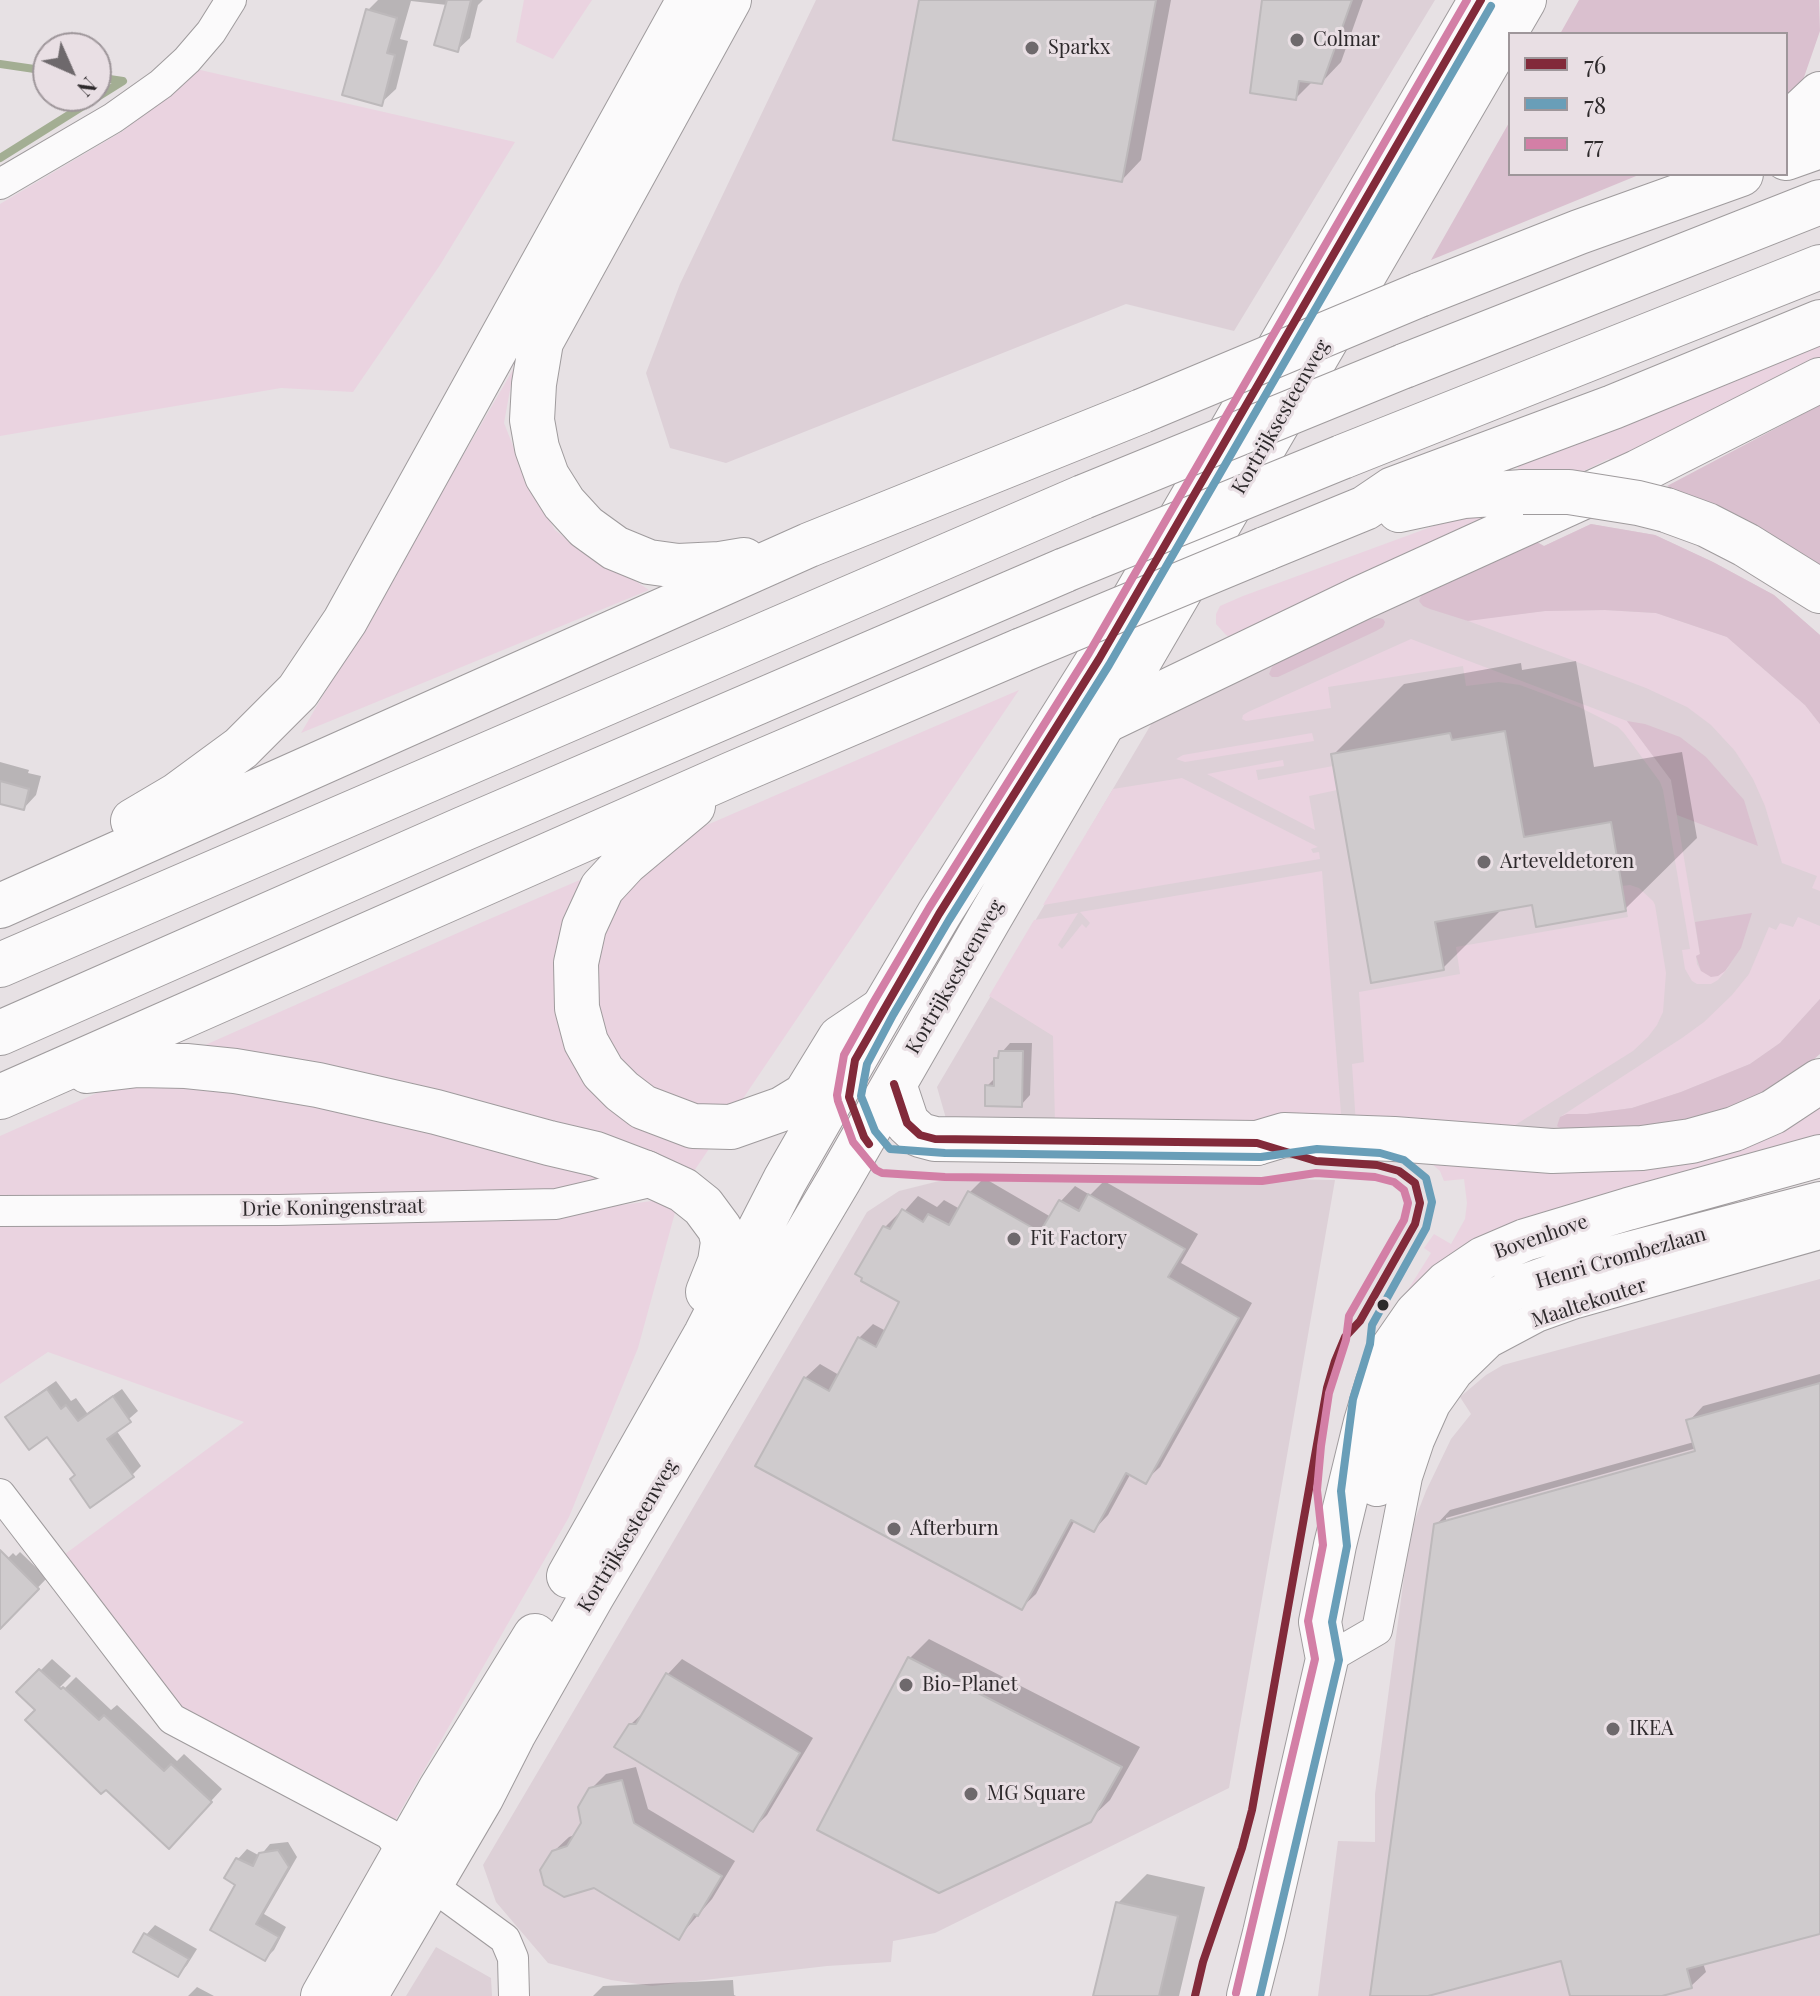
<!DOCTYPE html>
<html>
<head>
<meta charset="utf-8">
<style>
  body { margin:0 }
  #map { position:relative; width:1820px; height:1996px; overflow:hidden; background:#e7e1e4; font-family:"Playfair Display",serif }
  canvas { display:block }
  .legend { position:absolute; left:1508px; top:32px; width:280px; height:144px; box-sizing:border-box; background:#e9dfe4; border:2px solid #9e969a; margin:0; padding:10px 14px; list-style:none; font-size:24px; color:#2d292b }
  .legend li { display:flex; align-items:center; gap:16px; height:40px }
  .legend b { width:40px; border:2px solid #9e969a }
  .north { position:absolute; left:32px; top:32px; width:80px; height:80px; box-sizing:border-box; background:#e9dfe4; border:2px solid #9e969a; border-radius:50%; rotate:135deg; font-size:22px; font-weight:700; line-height:32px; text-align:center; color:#2d292b }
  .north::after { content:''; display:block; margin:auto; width:28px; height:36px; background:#6e696c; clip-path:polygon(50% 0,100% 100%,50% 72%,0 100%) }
</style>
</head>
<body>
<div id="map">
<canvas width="1820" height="1996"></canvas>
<ul class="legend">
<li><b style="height:10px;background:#822a3a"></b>76</li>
<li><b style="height:10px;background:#699eb8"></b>78</li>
<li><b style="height:10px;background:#d37fa6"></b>77</li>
</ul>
<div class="north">N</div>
</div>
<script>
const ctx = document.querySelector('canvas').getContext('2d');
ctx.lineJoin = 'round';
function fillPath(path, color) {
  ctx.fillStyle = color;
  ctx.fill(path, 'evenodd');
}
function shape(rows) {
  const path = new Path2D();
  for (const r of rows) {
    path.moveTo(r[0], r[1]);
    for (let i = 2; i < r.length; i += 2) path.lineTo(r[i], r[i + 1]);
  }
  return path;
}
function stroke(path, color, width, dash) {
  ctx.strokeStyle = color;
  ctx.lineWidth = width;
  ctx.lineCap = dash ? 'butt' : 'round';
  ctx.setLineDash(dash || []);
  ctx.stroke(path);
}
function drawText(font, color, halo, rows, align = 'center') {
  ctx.font = font + ' "Playfair Display",serif';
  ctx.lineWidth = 6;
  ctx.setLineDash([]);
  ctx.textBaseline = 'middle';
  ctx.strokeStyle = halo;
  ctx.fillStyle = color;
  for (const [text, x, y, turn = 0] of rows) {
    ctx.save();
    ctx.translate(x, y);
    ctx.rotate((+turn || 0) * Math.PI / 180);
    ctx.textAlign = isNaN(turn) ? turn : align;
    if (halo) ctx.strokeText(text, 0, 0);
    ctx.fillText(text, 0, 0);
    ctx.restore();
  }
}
fillPath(shape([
  [816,0,1435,0,1234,331,1126,304,726,463,670,448,646,373,680,284],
  [1591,524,1655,535,1713,562,1774,595,1820,635,1820,1054,1564,1130,947,1122,937,1087,1156,716,1533,540,1544,546],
  [971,1173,1335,1180,1229,1788,935,1933,893,1941,891,1962,827,1966,652,1986,611,1980,548,1963,496,1902,483,1865,867,1212,899,1191],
  [1820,1279,1820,1996,1318,1996,1338,1841,1375,1842,1375,1794,1410,1532,1426,1491,1451,1439,1471,1414,1460,1397,1486,1375,1503,1365],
  [436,1947,491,1978,492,1996,406,1996]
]), '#ddd0d7');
fillPath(shape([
  [524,0,592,0,553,59,516,42],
  [196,69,515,142,440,265,353,392,281,388,0,436,0,204,123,131],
  [1820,344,1820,369,1620,464,1608,459,1578,474,1561,471,1519,470,1515,463],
  [514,368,504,423,528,484,555,530,587,555,625,574,649,590,301,733],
  [1477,517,1489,519,1231,638,1226,635,1216,624,1216,614,1220,606,1243,596,1450,520],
  [1605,610,1656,613,1727,637,1805,705,1820,724,1820,891,1812,888,1817,876,1782,863,1765,806,1753,779,1735,751,1711,725,1687,707,1646,688,1463,619,1495,617,1545,611],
  [1411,639,1627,721,1671,780,1700,955,1696,956,1697,964,1701,971,1725,971,1733,962,1718,980,1711,984,1697,984,1692,981,1685,969,1682,950,1690,949,1663,790,1660,782,1624,733,1618,727,1603,719,1579,707,1520,685,1499,682,1466,686,1463,666,1328,687,1331,708,1246,721,1242,719,1243,715,1248,712],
  [1019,690,692,1174,531,1193,0,1200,0,1136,478,924],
  [1312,733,1314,741,1185,762,1176,759,1183,755],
  [1283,760,1284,766,1256,770,1258,780,1333,766,1337,790,1309,796,1315,830,1207,774],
  [1182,778,1318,847,1311,849,1313,853,1319,852,1320,859,1043,905,1113,789],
  [1322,871,1342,1126,1055,1123,1053,1036,989,996,1034,920,1078,913,1058,945,1062,949,1082,924,1086,928,1090,923,1080,912],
  [1630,885,1639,888,1653,901,1655,905,1666,973,1663,1012,1657,1025,1648,1037,1633,1051,1512,1127,1356,1125,1352,1064,1364,1062,1359,992,1460,974,1456,947,1628,917,1622,886],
  [1798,917,1820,926,1820,999,1780,1043,1750,1064,1681,1092,1632,1108,1587,1114,1567,1114,1560,1117,1682,1038,1704,1022,1732,995,1749,974,1769,927,1776,930,1780,923,1793,927],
  [1820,1097,1820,1136,1399,1304,1431,1253,1424,1248,1434,1234,1451,1244,1465,1219,1467,1203,1464,1179,1444,1181,1440,1171,1423,1156],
  [652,1201,676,1209,638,1348,569,1517,393,1824,180,1717,61,1557,244,1422,48,1352,0,1384,0,1218,551,1214]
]), '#ead3e0');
fillPath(shape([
  [1579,0,1819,0,1820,31,1802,83,1786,97,1786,34,1560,34],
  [1510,121,1510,174,1641,174,1431,260],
  [1820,405,1820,571,1666,491,1671,488,1667,486],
  [1591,524,1655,535,1713,562,1774,595,1820,635,1820,724,1805,705,1727,637,1656,613,1605,610,1545,611,1468,621,1430,609,1423,606,1419,601,1423,591,1533,540,1544,546],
  [1378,618,1383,619,1385,622,1383,627,1376,631,1278,677,1272,677,1269,674,1272,667,1277,663,1370,619],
  [1627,721,1645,724,1680,737,1706,757,1744,800,1758,846,1677,815,1671,780],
  [1752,913,1741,948,1725,971,1718,976,1711,977,1701,971,1696,956,1700,954,1695,922],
  [1820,999,1820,1054,1793,1077,1729,1110,1689,1121,1646,1126,1564,1130,1557,1126,1560,1117,1567,1114,1587,1114,1632,1108,1681,1092,1750,1064,1780,1043]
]), '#dac0cf');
fillPath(shape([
  [378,0,483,0,478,5,470,38,457,50,447,5,411,1,400,39,408,41,396,89,381,103,368,10],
  [921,0,1171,0,1141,160,1122,180],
  [1264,0,1363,0,1341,62,1322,82,1313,81,1296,98],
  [1576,661,1594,767,1682,752,1697,838,1625,909,1534,903,1502,909,1443,968,1333,755,1404,684,1521,663,1522,670],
  [0,762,29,770,28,773,41,776,36,795,24,808,0,804],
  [1010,1043,1032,1043,1030,1095,1021,1105,987,1086,996,1077,996,1059],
  [984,1178,1051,1217,1061,1201,1075,1186,1090,1195,1104,1181,1198,1234,1181,1263,1252,1303,1160,1467,1145,1481,1131,1473,1108,1515,1094,1530,1075,1520,1036,1594,1021,1608,805,1378,820,1364,839,1375,859,1338,873,1324,886,1331,902,1302,885,1227,899,1213,902,1214,918,1196,937,1207,944,1200,960,1209,970,1192],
  [1820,1374,1820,1932,1703,1963,1706,1972,1691,1986,1654,1996,1572,1996,1562,1958,1420,1996,1372,1996,1436,1525,1450,1510,1694,1442,1689,1421,1703,1406],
  [1704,1446,1705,1450,1446,1523,1446,1518],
  [56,1381,71,1401,76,1398,87,1413,122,1389,138,1411,116,1430,141,1466,132,1475,77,1475,47,1434,8,1417,17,1408],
  [20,1552,47,1578,0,1627,0,1560,3,1563,13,1553,16,1556],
  [929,1639,1140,1747,1110,1800,1089,1820,909,1659],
  [52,1659,71,1676,55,1692,58,1695,76,1677,111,1710,117,1705,177,1761,184,1754,222,1789,180,1835,19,1692],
  [682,1659,813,1738,767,1815,753,1829,630,1725,646,1710,668,1674],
  [636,1767,648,1809,735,1861,712,1899,679,1937,553,1852,569,1837,577,1834,583,1823,590,1790,606,1774],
  [288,1842,297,1857,264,1914,286,1927,274,1950,265,1959,238,1885,227,1878,238,1859,247,1849,260,1856,270,1844],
  [1147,1874,1205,1887,1179,1996,1096,1996,1118,1903],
  [155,1925,197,1949,187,1965,178,1975,146,1935],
  [733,1980,734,1995,736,1996,593,1996,603,1986],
  [197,1987,214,1996,188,1996]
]), '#0003');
stroke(shape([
  [0,64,48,71],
  [0,158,123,81,96,77]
]), '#a3ae93', 8);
const building = shape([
  [447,0,471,0,458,52,434,45,447,0],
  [919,0,1156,0,1122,182,893,140,919,0],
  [1262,0,1352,0,1322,84,1299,81,1296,100,1250,93,1262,0],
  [366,9,397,18,387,53,395,55,382,106,342,95,366,9],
  [1505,731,1524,837,1611,822,1626,911,1536,927,1532,905,1435,922,1444,970,1371,983,1331,754,1450,733,1452,740,1505,731],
  [0,781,29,789,24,810,0,804,0,781],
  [999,1051,1023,1051,1022,1107,985,1106,985,1085,994,1086,994,1058,998,1058,999,1051],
  [968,1191,1040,1232,1059,1200,1079,1211,1088,1194,1185,1249,1168,1277,1239,1318,1146,1484,1126,1473,1094,1532,1071,1520,1022,1610,755,1466,804,1377,829,1391,858,1337,876,1347,899,1302,861,1281,862,1278,855,1274,883,1226,890,1229,902,1209,923,1222,928,1214,949,1225,968,1191],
  [1820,1383,1820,1934,1687,1969,1692,1988,1662,1996,1570,1996,1561,1961,1428,1996,1370,1996,1434,1524,1695,1451,1686,1420,1820,1383],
  [47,1389,61,1409,66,1405,78,1421,113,1396,131,1422,107,1439,134,1477,90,1508,70,1479,75,1475,47,1437,29,1450,5,1417,47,1389],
  [0,1550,39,1589,0,1629,0,1550],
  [908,1657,1122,1767,1091,1822,939,1893,817,1830,908,1657],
  [39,1669,61,1689,63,1687,99,1720,104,1715,164,1771,171,1764,212,1802,169,1849,106,1790,101,1794,25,1720,35,1710,16,1692,39,1669],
  [666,1673,800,1753,753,1832,614,1747,629,1724,636,1724,666,1673],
  [622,1780,634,1823,722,1876,698,1916,694,1914,679,1940,594,1888,564,1897,544,1885,540,1870,552,1851,567,1846,581,1823,578,1807,589,1788,622,1780],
  [278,1850,289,1867,256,1924,279,1937,265,1961,210,1930,235,1885,224,1878,236,1858,253,1866,259,1853,278,1850],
  [1116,1902,1178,1916,1159,1996,1093,1996,1116,1902],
  [144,1933,189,1959,178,1977,133,1952,144,1933]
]);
fillPath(building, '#cfcbcd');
stroke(building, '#bdb9bb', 2);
const street = shape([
  [0,184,113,118,161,84,187,60,211,32,231,0],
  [0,1211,279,1210,556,1204,663,1179],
  [0,1494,172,1719,389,1834,431,1885,505,1939,513,1958,514,1996],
  [1327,1659,1377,1630,1407,1477,1419,1441,1435,1405,1457,1374,1490,1342,1537,1317,1576,1303,1820,1234]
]);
const secondary = shape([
  [1377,1485,1384,1456,1399,1411,1419,1373,1442,1341,1470,1315,1512,1290,1579,1266,1820,1203],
  [1248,1996,1264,1933,1327,1659,1320,1622,1335,1545,1365,1422,1377,1382,1391,1349,1416,1313,1446,1283,1483,1258,1525,1240,1628,1209,1820,1156]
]);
const primary = shape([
  [894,1084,907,1123,920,1135,935,1139,1257,1143],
  [646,1173,683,1190,703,1206,720,1229,723,1242,720,1262,708,1292],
  [569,1576,706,1334,785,1180,883,1009,939,914,1099,659,1481,0],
  [323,1996,440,1790,535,1636],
  [365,1996,481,1798,513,1735,592,1596,839,1180,989,919,1524,0]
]);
const highway = shape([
  [729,0,541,342,534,384,532,420,537,448,547,476,564,503,586,527,615,548,649,562,678,566,720,564,744,560],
  [1786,126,1820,94],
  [1786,158,1820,146],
  [1419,295,1579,232,1741,174],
  [1404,366,1820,202],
  [1342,457,1820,267],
  [1399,510,1464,496,1523,492],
  [1666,510,1707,525,1746,545,1820,591],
  [1265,549,1365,508,1393,489,1613,407,1820,322],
  [1103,722,1361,598,1638,472,1820,380],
  [693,806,626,862,602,888,584,927,576,963,577,1008,586,1042,603,1072,622,1091,643,1107,693,1126,731,1127,782,1109,805,1095,840,1038,883,1009],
  [133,821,177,795,241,748,298,691,345,621,689,0],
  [0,906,809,545,1142,411],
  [0,965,1083,497],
  [0,1033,463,829,1065,570],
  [87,1071,138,1065,186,1066,235,1071,318,1085,436,1112,549,1143,596,1154,646,1173],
  [0,1097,732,774,1022,650],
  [1257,1143,1284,1135,1394,1139,1552,1151,1642,1148,1691,1141,1734,1129,1773,1112,1820,1081]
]);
stroke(street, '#9f9b9d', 32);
stroke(secondary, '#9f9b9d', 44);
stroke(primary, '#9f9b9d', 46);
stroke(highway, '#9f9b9d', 46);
stroke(street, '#fbfafb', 30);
stroke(secondary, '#fbfafb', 42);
stroke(primary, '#fbfafb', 44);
stroke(highway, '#fbfafb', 44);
const highwayBridge = shape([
  [1142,411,1419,295],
  [1523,492,1569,492,1638,503,1666,510],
  [1083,497,1404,366],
  [1065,570,1342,457],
  [1022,650,1265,549]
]);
stroke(highwayBridge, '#9f9b9d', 46, []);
stroke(highwayBridge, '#fbfafb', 44);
stroke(shape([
  [894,1084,907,1123,920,1135,935,1139,1257,1143,1316,1161,1377,1165,1399,1171,1415,1183,1420,1203,1415,1224,1360,1321,1345,1337,1335,1361,1327,1388,1252,1810,1242,1848,1203,1962,1195,1996],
  [869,1144,864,1137,849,1097,855,1060,939,914,1099,659,1481,0]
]), '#822a3a', 8);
stroke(shape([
  [1260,1996,1339,1660,1332,1622,1347,1546,1341,1491,1353,1399,1370,1344,1372,1325,1426,1228,1432,1202,1426,1178,1404,1160,1380,1153,1317,1149,1261,1157,945,1153,890,1149,875,1131,861,1096,867,1064,893,1015,949,920,1109,665,1491,6]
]), '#699eb8', 8);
stroke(shape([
  [1236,1993,1315,1659,1308,1621,1323,1545,1317,1490,1321,1446,1329,1393,1346,1340,1349,1316,1404,1220,1408,1203,1404,1190,1394,1182,1375,1177,1316,1173,1262,1181,945,1177,882,1173,876,1170,853,1142,838,1101,837,1095,844,1055,873,1003,929,908,1089,653,1467,0]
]), '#d37fa6', 8);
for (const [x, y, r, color] of [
  [1297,40,8,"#6e696c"],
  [1032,48,8,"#6e696c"],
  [1484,862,8,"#6e696c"],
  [1014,1239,8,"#6e696c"],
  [1383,1305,7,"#2d292b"],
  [894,1529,8,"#6e696c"],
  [906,1685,8,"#6e696c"],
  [1613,1729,8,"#6e696c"],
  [971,1794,8,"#6e696c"]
]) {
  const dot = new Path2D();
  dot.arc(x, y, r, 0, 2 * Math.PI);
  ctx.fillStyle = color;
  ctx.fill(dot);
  stroke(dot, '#e9dfe4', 3);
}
drawText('20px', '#2d292b', '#e9dfe4', [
  ["Colmar",1313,40],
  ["Sparkx",1048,48],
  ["Arteveldetoren",1500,862],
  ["Fit Factory",1030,1239],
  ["Afterburn",910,1529],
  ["Bio-Planet",922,1685],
  ["IKEA",1629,1729],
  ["MG Square",987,1794]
], 'left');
drawText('20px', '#2d292b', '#e9dfe4', [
  ["Kortrijksesteenweg",1281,417,-60],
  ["Kortrijksesteenweg",955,977,-60],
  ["Drie Koningenstraat",333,1208,-1],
  ["Bovenhove",1541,1237,-19],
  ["Henri Crombezlaan",1621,1258,-16],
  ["Maaltekouter",1589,1303,-18],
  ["Kortrijksesteenweg",628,1536,-59]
]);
</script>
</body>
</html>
